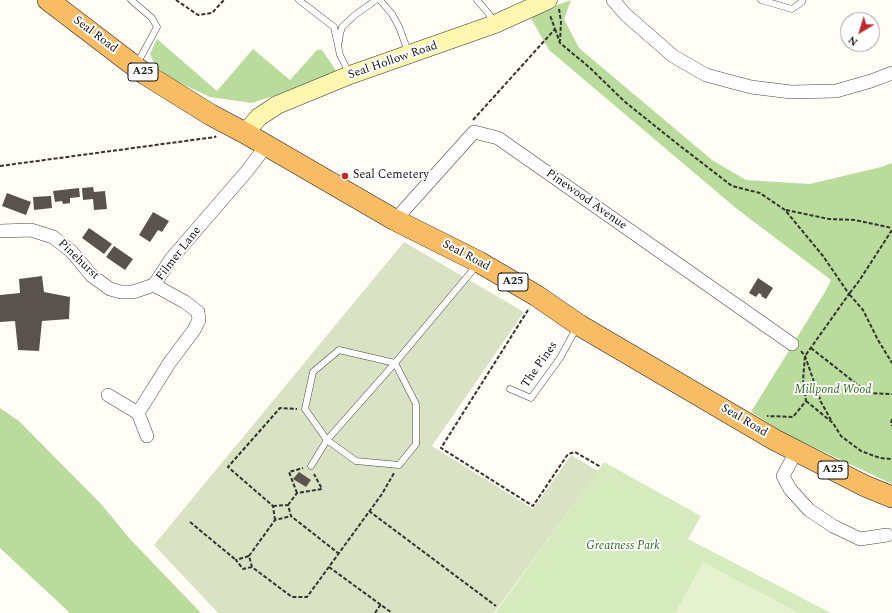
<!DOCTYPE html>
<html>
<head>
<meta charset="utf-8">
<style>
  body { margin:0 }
  #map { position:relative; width:892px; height:613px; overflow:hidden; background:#fffdf5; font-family:Spectral,serif }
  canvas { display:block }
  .north { position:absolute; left:840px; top:12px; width:40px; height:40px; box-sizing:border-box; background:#fff; border:1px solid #a0a0a0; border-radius:50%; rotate:218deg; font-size:11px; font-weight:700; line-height:16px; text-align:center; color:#111 }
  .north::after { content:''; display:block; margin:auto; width:14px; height:18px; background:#c4262e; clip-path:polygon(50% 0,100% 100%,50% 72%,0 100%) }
</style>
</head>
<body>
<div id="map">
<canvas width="892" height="613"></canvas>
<div class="north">N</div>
</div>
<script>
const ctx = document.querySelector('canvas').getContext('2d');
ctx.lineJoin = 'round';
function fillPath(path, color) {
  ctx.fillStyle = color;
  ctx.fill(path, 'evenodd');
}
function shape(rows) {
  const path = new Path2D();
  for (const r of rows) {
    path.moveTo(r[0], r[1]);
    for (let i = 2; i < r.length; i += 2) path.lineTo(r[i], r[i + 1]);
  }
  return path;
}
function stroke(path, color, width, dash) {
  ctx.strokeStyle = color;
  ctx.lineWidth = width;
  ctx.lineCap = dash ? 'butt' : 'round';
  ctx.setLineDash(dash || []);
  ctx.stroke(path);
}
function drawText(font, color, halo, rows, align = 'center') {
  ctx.font = font + ' Spectral,serif';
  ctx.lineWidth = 4;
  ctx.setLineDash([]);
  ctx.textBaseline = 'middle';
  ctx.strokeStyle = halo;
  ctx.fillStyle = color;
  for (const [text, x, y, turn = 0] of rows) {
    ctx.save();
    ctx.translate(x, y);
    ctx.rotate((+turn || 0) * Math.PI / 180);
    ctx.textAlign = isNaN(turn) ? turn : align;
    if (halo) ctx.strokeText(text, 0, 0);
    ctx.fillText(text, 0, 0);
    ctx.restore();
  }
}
fillPath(shape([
  [604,462,701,516,688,539,831,613,495,613]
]), '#d5ebbd');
fillPath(shape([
  [571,0,564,19,579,48,712,160,746,180,810,184,881,167,892,163,892,484,786,434,751,412,825,292,831,280,737,209,549,50,529,15],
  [157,39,217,91,253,49,290,80,317,50,322,50,337,72,295,89,252,103,210,97,176,81,157,68,150,54],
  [0,408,19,421,102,505,130,539,201,613,70,613,0,548]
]), '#b9dc9c');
fillPath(shape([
  [404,242,524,312,432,446,533,509,571,455,598,471,494,613,218,613,154,545]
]), '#d9e3c4');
fillPath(shape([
  [703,562,799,613,675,613]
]), '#e6f2cf');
fillPath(shape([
  [93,187,94,192,105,191,107,209,94,210,93,199,83,200,82,188],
  [79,188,80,197,70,198,70,203,63,204,62,201,55,202,53,191],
  [7,193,31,202,26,215,2,206],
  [51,196,52,208,34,210,33,197],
  [153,212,169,221,162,232,158,230,150,242,139,235],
  [89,228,112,244,104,254,82,238],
  [114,246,133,259,125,270,106,257],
  [42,276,44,292,70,297,69,319,42,321,39,351,18,350,15,321,0,322,0,295,20,293,19,279],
  [758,278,773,288,766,299,761,296,762,295,759,293,756,297,749,293],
  [299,472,311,480,306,487,293,479]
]), '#5a524d');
const service = shape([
  [131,0,152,18,157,27,137,64],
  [299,0,334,27,340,55,349,73],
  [380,0,392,14,399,27,409,54],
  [477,0,489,14,494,23],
  [761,0,792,9,802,2,802,0],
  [339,42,340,34,342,27,355,15,376,0],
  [395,363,416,404,416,444,399,465,356,461,327,440,395,363],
  [510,389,531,398,560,358,577,327],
  [311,466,327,440,305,409,313,372,339,350,395,363,477,265]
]);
const minor = shape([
  [613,0,626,15,673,56,706,75,751,87,791,92,836,91,871,81,892,73],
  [395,220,474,132,498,138,792,344],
  [0,231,31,230,53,237,71,251,92,276,110,289,121,292,133,292,154,285],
  [108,395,138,413,147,436],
  [138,413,170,362,194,330,199,320,198,312,185,302,154,285,171,259,247,171,266,146],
  [796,452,783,476,790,489,809,510,833,526,860,539,887,535]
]);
const secondary = shape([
  [245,133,259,117,277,105,350,75,495,24,548,0]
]);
const trunk = shape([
  [48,0,145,74,211,115,245,133,395,220,479,262,537,296,579,325,775,440,865,486,892,497]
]);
stroke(service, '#444', 7);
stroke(minor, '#444', 14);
stroke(secondary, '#333', 19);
stroke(trunk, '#222', 22);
stroke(shape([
  [176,0,198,15,212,13,224,0],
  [559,9,561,22,560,41],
  [555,29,560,43,589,67,624,101,675,142,732,186,760,193,785,210,823,256,849,294,805,356,803,380,806,401,793,417,767,416],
  [473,120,555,29,550,15],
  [0,166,215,137,216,136],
  [786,210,829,219,855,220,892,228],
  [892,230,859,281,849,294,863,310,878,340,892,363],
  [528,310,441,448,533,506,568,454,575,452,601,467],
  [811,348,868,393,892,394],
  [801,351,805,356,821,402,831,420],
  [806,401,833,423,841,436,861,451,880,458,892,459],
  [892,419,891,423,892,426],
  [297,493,289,472,303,468],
  [288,505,297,493,322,489,314,474],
  [273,506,288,505,291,516,338,553],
  [369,511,496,606],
  [275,520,273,506,228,467,280,408,297,409],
  [190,522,236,560],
  [249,556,275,520,291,516],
  [252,567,243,569,236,560,249,556,252,567,292,597,307,597,382,494,394,473],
  [329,567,392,613],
  [375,613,381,604]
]), '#333', 2, [4, 2]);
stroke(service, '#fff', 6);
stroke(minor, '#fff', 13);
stroke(secondary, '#fff6b0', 18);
stroke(trunk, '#f7bc64', 21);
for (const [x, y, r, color] of [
  [345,176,4,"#c4262e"]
]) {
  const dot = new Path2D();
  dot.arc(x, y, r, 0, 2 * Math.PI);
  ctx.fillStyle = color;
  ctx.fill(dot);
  stroke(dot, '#fff', 1.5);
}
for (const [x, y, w] of [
  [143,72,30],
  [513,282,30],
  [833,470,30]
]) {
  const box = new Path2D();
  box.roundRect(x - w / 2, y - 9, w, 18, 3);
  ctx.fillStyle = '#fff';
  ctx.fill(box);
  stroke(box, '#111', 1);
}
drawText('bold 11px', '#111', null, [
  ["A25",143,72],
  ["A25",513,282],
  ["A25",833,470]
]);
drawText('12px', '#111', '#fff', [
  ["Seal Road",95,35,37],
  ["Seal Hollow Road",393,61,-19],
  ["Pinewood Avenue",586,200,35],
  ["Filmer Lane",179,254,-52],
  ["Seal Road",466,256,28],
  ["Pinehurst",78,260,44],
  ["The Pines",540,365,-55],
  ["Seal Road",744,421,31]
]);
drawText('12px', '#111', '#fff', [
  ["Seal Cemetery",353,176]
], 'left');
drawText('italic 12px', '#2f6b1f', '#fff', [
  ["Millpond Wood",833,391],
  ["Greatness Park",623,547]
]);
</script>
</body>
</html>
